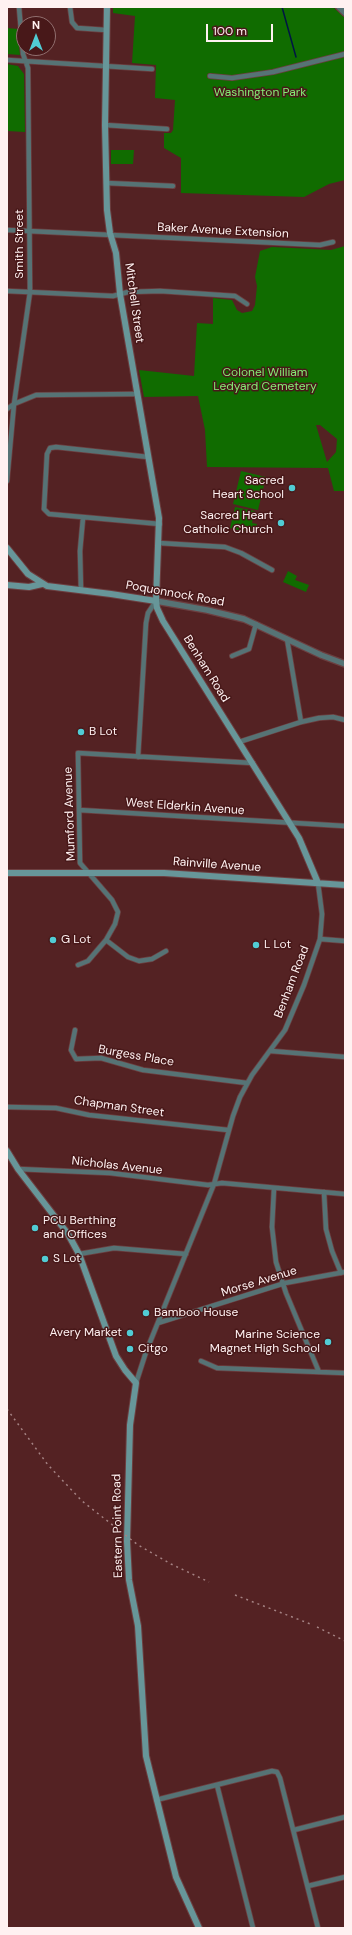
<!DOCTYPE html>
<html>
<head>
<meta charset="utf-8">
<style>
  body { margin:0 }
  #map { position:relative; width:352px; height:1935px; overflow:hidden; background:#542223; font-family:"DM Sans",sans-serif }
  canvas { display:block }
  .frame { position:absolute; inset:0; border:8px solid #fff1f1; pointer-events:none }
  .north { position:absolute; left:16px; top:16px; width:40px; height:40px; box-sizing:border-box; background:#481819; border:1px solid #916f6f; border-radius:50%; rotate:0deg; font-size:11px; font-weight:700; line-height:16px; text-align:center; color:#fff1f1 }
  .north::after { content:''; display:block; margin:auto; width:14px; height:18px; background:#51ccd4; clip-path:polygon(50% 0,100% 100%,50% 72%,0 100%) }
  .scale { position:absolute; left:206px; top:24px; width:67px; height:18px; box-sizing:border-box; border:2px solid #fff1f1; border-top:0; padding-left:5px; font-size:12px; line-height:14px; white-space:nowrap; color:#fff1f1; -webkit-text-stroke:3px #481819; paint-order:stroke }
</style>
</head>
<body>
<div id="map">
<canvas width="352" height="1935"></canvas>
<div class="frame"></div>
<div class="north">N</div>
<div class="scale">100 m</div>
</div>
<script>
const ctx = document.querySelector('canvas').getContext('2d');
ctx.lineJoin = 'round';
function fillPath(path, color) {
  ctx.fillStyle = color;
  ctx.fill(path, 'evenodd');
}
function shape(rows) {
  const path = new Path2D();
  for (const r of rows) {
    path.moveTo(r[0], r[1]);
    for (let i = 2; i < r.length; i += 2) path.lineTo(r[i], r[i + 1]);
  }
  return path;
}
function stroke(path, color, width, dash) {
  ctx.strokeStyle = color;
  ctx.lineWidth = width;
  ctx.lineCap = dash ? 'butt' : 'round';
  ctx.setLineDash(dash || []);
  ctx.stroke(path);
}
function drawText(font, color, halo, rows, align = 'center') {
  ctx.font = font + ' "DM Sans",sans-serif';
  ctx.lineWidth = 3;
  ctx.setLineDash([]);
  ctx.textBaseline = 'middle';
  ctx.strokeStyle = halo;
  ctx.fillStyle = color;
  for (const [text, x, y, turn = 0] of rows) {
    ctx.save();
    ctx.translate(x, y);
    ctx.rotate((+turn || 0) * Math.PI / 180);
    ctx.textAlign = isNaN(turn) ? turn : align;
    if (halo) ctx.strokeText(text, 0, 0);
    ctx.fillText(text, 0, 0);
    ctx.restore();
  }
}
fillPath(shape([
  [113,7,333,7,345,18,345,180,329,184,304,197,181,193,181,158,164,148,164,133,171,133,173,130,175,100,155,98,156,65,132,63,135,16,113,13],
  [7,28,18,29,20,55,7,54],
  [7,64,18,66,24,74,25,132,7,131],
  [111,150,134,150,133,164,111,164],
  [345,246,345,491,334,491,328,468,207,467,205,430,198,396,144,397,139,370,194,376,197,323,213,324,213,298,232,300,237,310,242,313,252,311,255,305,257,286,255,277,260,251,272,247,331,250],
  [316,425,320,425,337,439,336,452,327,462],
  [241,471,266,477,258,510,233,504],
  [235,507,255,511,252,523,257,524,255,534,230,528],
  [288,571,297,576,295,580,309,585,306,592,283,582]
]), '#106c00');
stroke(shape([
  [282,7,296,57]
]), '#001544', 1.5);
const minor = shape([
  [70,7,72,22,77,28,106,30],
  [7,60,152,69],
  [210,76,232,78,273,72,345,54],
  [105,125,167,129],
  [106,183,173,186],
  [7,230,320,245,333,242],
  [7,291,113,296,128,292,160,291,235,296,247,304],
  [7,409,14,404,36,395,137,394],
  [148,457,56,447,50,448,47,454,44,509,49,514,160,524],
  [7,481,14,404,30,292,28,68,23,54,19,7],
  [159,543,225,547,241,553,272,570],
  [81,590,80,551,83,518],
  [287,639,301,722],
  [232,656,249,649,256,624],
  [239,742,301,722,319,718,333,717,345,720],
  [138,757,146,623,148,613,156,601],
  [79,810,345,826],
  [320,939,345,941],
  [106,940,128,957,139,961,152,959,166,951],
  [78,965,88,961,106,940,115,924,118,912,112,900,80,863,78,753,253,763],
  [75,1030,71,1050,76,1059,101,1058,143,1070,247,1083],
  [271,1051,345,1057],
  [7,1107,56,1108,89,1115,228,1130],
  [18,1169,110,1173,208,1185,222,1183,345,1194],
  [274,1188,272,1227,276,1262,286,1293,319,1372],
  [324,1192,326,1229,332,1251,341,1273],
  [79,1254,114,1248,186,1254],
  [158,1323,285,1283,345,1272],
  [201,1361,217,1368,345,1373],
  [136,1383,146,1352,214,1184,233,1116,240,1097,252,1075,285,1030,304,985,320,939,322,914,318,883],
  [217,1785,253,1928],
  [156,1800,272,1771,277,1772,280,1778,318,1928],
  [294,1830,345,1817],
  [308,1886,345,1877]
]);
const tertiary = shape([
  [339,7,345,13],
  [156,601,207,610,244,619,321,655,345,664]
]);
const secondary = shape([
  [107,7,105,125,107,210,110,233,116,253,120,294,159,518,156,601,157,608,163,621,299,838,318,883],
  [7,548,28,574,47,586,111,594,156,601],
  [7,585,29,587,42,584],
  [7,873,164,873,345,885],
  [7,1151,18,1169,68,1234,79,1254,116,1356,125,1370,136,1383,130,1425,127,1541,129,1580,138,1626,146,1756,176,1877,199,1928]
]);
stroke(minor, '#6c3f40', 6);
stroke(tertiary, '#6c3f40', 8);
stroke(secondary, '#6c3f40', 8);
stroke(minor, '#567375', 4.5);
stroke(tertiary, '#567375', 5.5);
stroke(secondary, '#679699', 6);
stroke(shape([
  [7,1409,48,1465,82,1501,138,1545,171,1564,209,1582],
  [235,1595,313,1625],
  [317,1627,345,1641]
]), '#a48283', 1.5, [2, 4]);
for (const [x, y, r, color] of [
  [292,488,4,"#51ccd4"],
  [281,523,4,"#51ccd4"],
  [81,732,4,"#51ccd4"],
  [53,940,4,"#51ccd4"],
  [256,945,4,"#51ccd4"],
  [35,1228,4,"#51ccd4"],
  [45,1259,4,"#51ccd4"],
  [146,1313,4,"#51ccd4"],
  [130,1333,4,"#51ccd4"],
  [328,1342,4,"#51ccd4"],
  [130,1349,4,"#51ccd4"]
]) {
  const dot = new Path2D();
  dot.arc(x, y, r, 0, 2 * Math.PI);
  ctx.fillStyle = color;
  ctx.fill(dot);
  stroke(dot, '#481819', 1.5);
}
drawText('12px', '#85ed76', '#481819', [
  ["Washington Park",260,93],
  ["Colonel William",265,373],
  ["Ledyard Cemetery",265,387]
]);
drawText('12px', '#fff1f1', '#481819', [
  ["Baker Avenue Extension",223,231,3],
  ["Smith Street",20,244,-90],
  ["Mitchell Street",134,303,82],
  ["Poquonnock Road",175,594,10],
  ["Benham Road",206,669,58],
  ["West Elderkin Avenue",185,807,4],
  ["Mumford Avenue",70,814,-92],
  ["Rainville Avenue",217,865,4],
  ["Benham Road",292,982,-69],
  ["Burgess Place",136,1056,10],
  ["Chapman Street",119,1107,8],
  ["Nicholas Avenue",117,1166,6],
  ["Morse Avenue",259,1282,-17],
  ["Eastern Point Road",118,1526,-91]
]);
drawText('12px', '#fff1f1', '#481819', [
  ["Sacred",284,481,"right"],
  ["Heart School",284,495,"right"],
  ["Sacred Heart",273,516,"right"],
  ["Catholic Church",273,530,"right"],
  ["B Lot",89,732],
  ["G Lot",61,940],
  ["L Lot",264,945],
  ["PCU Berthing",43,1221],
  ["and Offices",43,1235],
  ["S Lot",53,1259],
  ["Bamboo House",154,1313],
  ["Avery Market",122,1333,"right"],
  ["Marine Science",320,1335,"right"],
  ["Magnet High School",320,1349,"right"],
  ["Citgo",138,1349]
], 'left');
</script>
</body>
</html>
